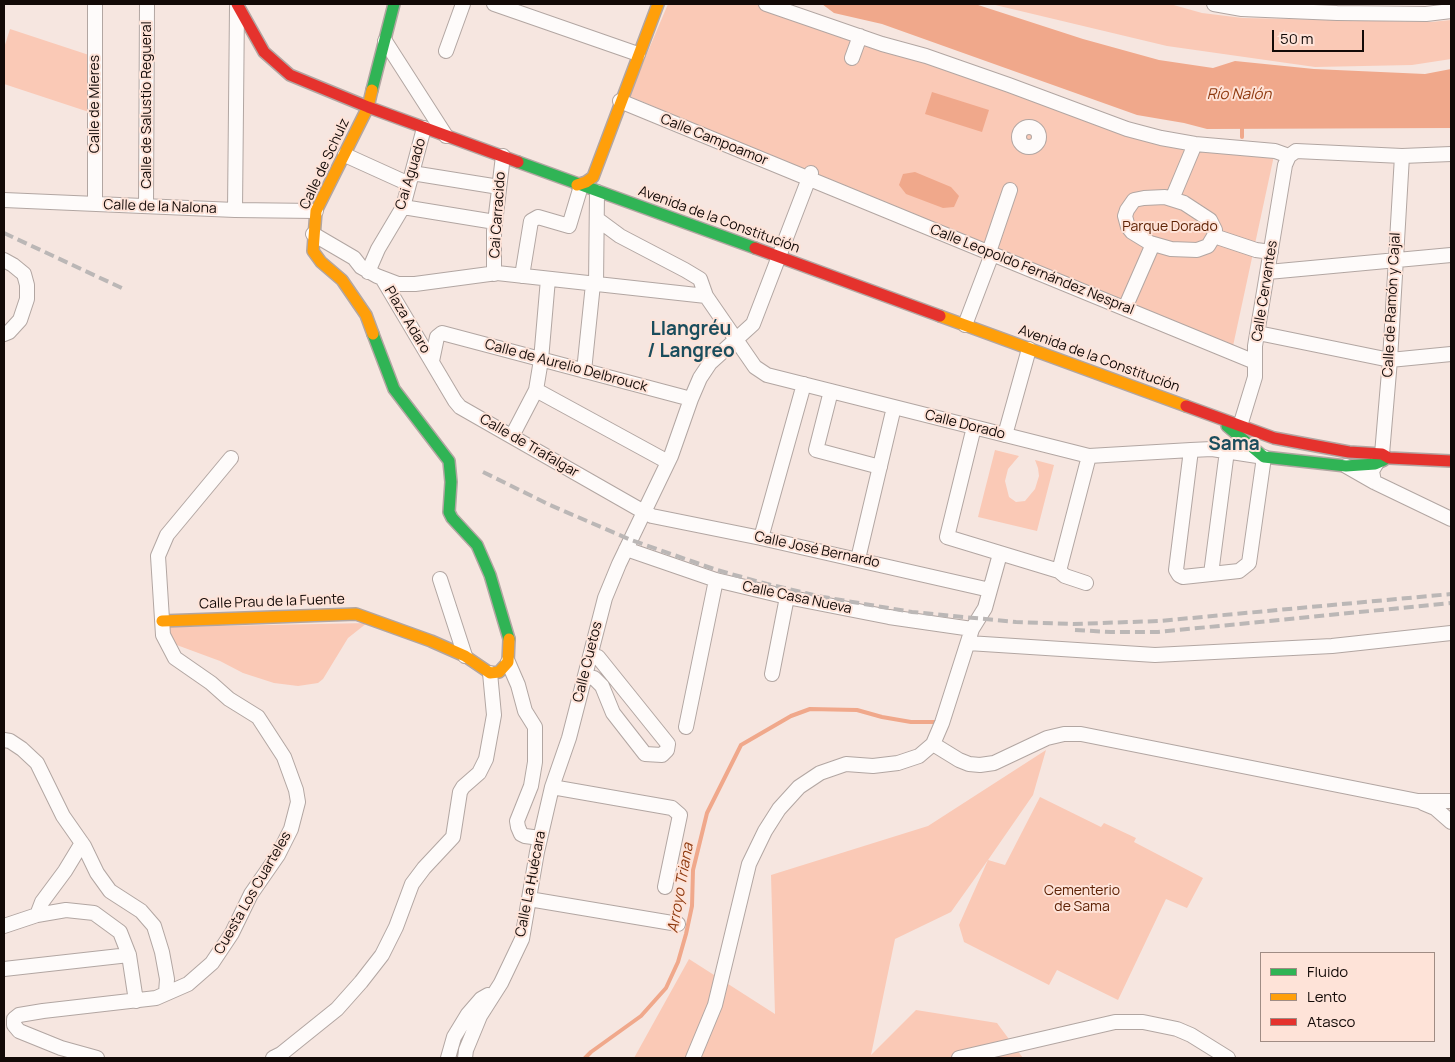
<!DOCTYPE html>
<html>
<head>
<meta charset="utf-8">
<style>
  body { margin:0 }
  #map { position:relative; width:1455px; height:1062px; overflow:hidden; background:#f6e6e0; font-family:Manrope,sans-serif }
  canvas { display:block }
  .frame { position:absolute; inset:0; border:5px solid #130a07; pointer-events:none }
  .legend { position:absolute; left:1260px; top:952px; width:175px; height:90px; box-sizing:border-box; background:#fee3d8; border:1px solid #a08c84; margin:0; padding:6px 9px; list-style:none; font-size:15px; color:#130a07 }
  .legend li { display:flex; align-items:center; gap:10px; height:25px }
  .legend b { width:25px; border:1px solid #a08c84 }
  .scale { position:absolute; left:1272px; top:30px; width:92px; height:22px; box-sizing:border-box; border:2px solid #130a07; border-top:0; padding-left:6px; font-size:15px; line-height:18px; white-space:nowrap; color:#130a07; -webkit-text-stroke:4px #fee3d8; paint-order:stroke }
</style>
</head>
<body>
<div id="map">
<canvas width="1455" height="1062"></canvas>
<div class="frame"></div>
<ul class="legend">
<li><b style="height:6px;background:#30b455"></b>Fluido</li>
<li><b style="height:6px;background:#ff9f0a"></b>Lento</li>
<li><b style="height:6px;background:#e5322d"></b>Atasco</li>
</ul>
<div class="scale">50 m</div>
</div>
<script>
const ctx = document.querySelector('canvas').getContext('2d');
ctx.lineJoin = 'round';
function fillPath(path, color) {
  ctx.fillStyle = color;
  ctx.fill(path, 'evenodd');
}
function shape(rows) {
  const path = new Path2D();
  for (const r of rows) {
    if (r.length === 3) {
      path.moveTo(r[0] + r[2], r[1]);
      path.arc(r[0], r[1], r[2], 0, 2 * Math.PI);
      continue;
    }
    path.moveTo(r[0], r[1]);
    for (let i = 2; i < r.length; i += 2) path.lineTo(r[i], r[i + 1]);
  }
  return path;
}
function stroke(path, color, width, dash) {
  ctx.strokeStyle = color;
  ctx.lineWidth = width;
  ctx.lineCap = dash ? 'butt' : 'round';
  ctx.setLineDash(dash || []);
  ctx.stroke(path);
}
function drawText(font, color, halo, rows, align = 'center') {
  ctx.font = font + ' Manrope,sans-serif';
  ctx.lineWidth = 4;
  ctx.setLineDash([]);
  ctx.textBaseline = 'middle';
  ctx.strokeStyle = halo;
  ctx.fillStyle = color;
  for (const [text, x, y, turn = 0] of rows) {
    ctx.save();
    ctx.translate(x, y);
    ctx.rotate((+turn || 0) * Math.PI / 180);
    ctx.textAlign = isNaN(turn) ? turn : align;
    if (halo) ctx.strokeText(text, 0, 0);
    ctx.fillText(text, 0, 0);
    ctx.restore();
  }
}
fillPath(shape([
  [668,4,770,4,1195,144,1275,151,1233,346,849,189,629,96],
  [991,4,1170,4,1202,13,1243,18,1431,22,1451,20,1451,59,1412,65,1315,67,1167,46],
  [10,29,95,57,95,114,4,84,4,48],
  [995,450,1019,456,1008,469,1005,481,1009,497,1016,502,1025,501,1035,489,1039,476,1038,468,1035,460,1054,465,1037,531,978,517],
  [367,623,348,638,323,679,318,683,298,686,274,683,243,673,220,661,174,644,170,641,170,627],
  [1046,750,1033,795,988,860,1005,865,1040,797,1101,827,1104,823,1136,838,1134,842,1203,878,1187,908,1166,899,1118,1000,1057,970,1049,985,964,942,959,925,988,860,951,912,895,939,871,1055,916,1010,997,1023,1023,1058,634,1058,689,959,775,1014,771,875,928,826]
]), '#fac9b6');
fillPath(shape([
  [822,4,975,4,1083,39,1159,60,1213,68,1235,61,1314,69,1425,74,1451,69,1451,128,1207,129,1184,123,1137,115,882,24,834,13],
  [932,92,989,110,982,132,925,114],
  [915,172,951,187,959,196,954,207,943,208,906,194,899,185,903,174]
]), '#f0a88b');
stroke(shape([
  [1242,124,1242,137],
  [585,1058,591,1052,641,1016,666,988,678,962,686,934,692,906,693,870,707,813,741,745,791,716,810,709,857,710,882,717,911,722,935,722]
]), '#f0a88b', 4);
const street = shape([
  [494,4,638,54],
  [766,4,882,44,926,56,1009,85,1127,129,1161,138,1195,144,1275,151,1289,156],
  [1214,4,1242,9,1337,13,1426,14,1451,11],
  [385,41,446,136],
  [446,51,463,4],
  [852,58,860,36],
  [620,101,1255,362],
  [1029,137,10],
  [345,155,409,184],
  [1289,156,1296,151,1402,156,1451,154],
  [412,173,499,187],
  [1165,197,1184,203,1210,220,1215,230,1214,236,1208,246,1197,250,1171,249,1150,243,1132,232,1128,227,1125,216,1127,210,1134,200,1144,198,1165,197],
  [1172,199,1195,144],
  [4,200,235,210,316,211],
  [95,204,95,4],
  [146,206,147,4],
  [403,207,495,222],
  [235,210,237,6],
  [597,219,620,236,685,270,700,279,706,296],
  [313,234,354,258,361,267,377,276,398,284,415,284,497,273,706,296,755,367,767,375,1089,456,1191,450,1212,449,1264,457,1249,563,1239,571,1183,577,1179,575,1176,570,1191,450],
  [1214,236,1256,250,1271,252],
  [989,252,1010,190],
  [4,260,13,265,24,274,27,285,27,299,20,320,9,332,4,334],
  [368,272,378,249,403,207,424,128],
  [1268,272,1451,255],
  [494,274,494,231,503,156],
  [522,276,531,221,538,217,569,226,581,186],
  [382,278,455,401,460,407,644,512,652,516,761,538,990,590],
  [596,285,597,192],
  [1125,308,1153,244],
  [965,325,992,254],
  [1258,333,1390,360,1451,354],
  [432,361,437,337,442,333,691,399],
  [584,371,593,284],
  [536,390,668,462],
  [831,391,816,450,880,467],
  [1240,426,1255,377,1255,346,1285,165,1289,156],
  [974,427,947,537,1059,571,1065,576,1086,583],
  [1005,435,1029,349],
  [512,436,536,390,541,360,548,279],
  [1346,466,1374,482,1451,519],
  [1374,482,1372,471,1382,454,1390,360,1402,156],
  [761,538,804,384],
  [626,549,716,580,787,597,889,617,972,629],
  [858,559,894,407],
  [1059,571,1089,456],
  [1211,574,1227,451],
  [440,579,465,656],
  [968,643,1155,655,1332,646,1451,633],
  [508,662,518,685,525,711,535,727,535,762,531,786,517,821,518,827,521,834,525,836,540,838],
  [772,674,787,597],
  [585,677,594,678,602,686,613,713,645,754,662,755,667,750,668,744,598,657,590,656],
  [686,727,716,580],
  [4,740,10,741,22,749,37,763,63,816,84,846,97,873,110,891,141,911,154,926,162,952,167,979,166,993],
  [933,744,959,760,969,764,980,765,994,763,1047,738,1064,734,1081,734,1418,801,1451,801],
  [552,787,672,808,680,815,665,887],
  [1423,803,1435,808,1451,822],
  [529,899,678,924],
  [37,915,42,902,65,871,82,843],
  [4,926,37,915,66,910,94,913,120,932,129,955,136,1001],
  [4,969,129,955],
  [97,1058,61,1048,19,1031,14,1025,14,1019,19,1015,43,1011,156,998,188,984,212,963,232,933,251,894,278,855,291,829,298,802,296,790,284,757,258,717,229,699,211,683,175,658,163,635,158,556,167,535,231,458],
  [273,1058,281,1054,337,1009,361,982,382,955,396,927,412,884,424,868,453,837,460,792,463,787,479,773,486,759,494,715,490,673],
  [448,1058,454,1037,468,1014,481,999,488,995],
  [465,1058,466,1050,480,1016,501,983,522,939,537,852,552,787,569,738,605,598,619,564,671,456,691,399,700,378,710,363,753,324,811,173],
  [693,1058,715,1005,749,864,765,831,779,809,799,787,820,773,846,764,873,766,898,763,919,756,933,744,942,723,972,629,985,608,1000,554],
  [959,1058,1115,1022,1143,1022,1177,1029,1191,1035,1228,1058]
]);
const fast = shape([
  [372,90,394,4],
  [518,162,755,248],
  [373,334,394,389,449,461,451,482,449,512,452,518,477,545,490,575,509,639],
  [1227,426,1264,457,1346,466,1375,464,1384,460]
]);
const slow = shape([
  [372,90,368,107,316,211,313,251,321,262,342,280,366,315,373,334],
  [577,185,586,182,593,177,658,4],
  [940,316,1186,406],
  [162,621,356,614,431,641,465,656,490,673,499,672,508,662,509,639]
]);
const jam = shape([
  [237,4,264,52,290,75,368,107,518,162],
  [755,248,940,316],
  [1186,406,1274,438,1349,452,1382,454,1389,458,1451,461]
]);
stroke(street, '#b2a6a2', 16);
stroke(fast, '#b2a6a2', 14);
stroke(slow, '#b2a6a2', 14);
stroke(jam, '#b2a6a2', 14);
stroke(street, '#fefbfa', 14);
stroke(fast, '#30b455', 11);
stroke(slow, '#ff9f0a', 11);
stroke(jam, '#e5322d', 11);
stroke(shape([
  [4,233,126,290],
  [483,472,550,505,631,540,717,570,767,584,823,597,912,612,1016,622,1073,624,1159,621,1451,594],
  [1075,630,1111,632,1158,632,1451,603]
]), '#bbb7b6', 4, [10, 5]);
drawText('14px', '#130a07', '#fee3d8', [
  ["Calle de Mieres",95,104,-90],
  ["Calle de Salustio Regueral",147,105,-90],
  ["Calle Campoamor",714,140,22],
  ["Calle de Schulz",325,164,-65],
  ["Cai Aguado",411,174,-73],
  ["Calle de la Nalona",160,207,2],
  ["Cai Carracido",498,215,-86],
  ["Avenida de la Constitución",719,220,20],
  ["Calle Leopoldo Fernández Nespral",1032,270,22],
  ["Calle Cervantes",1265,291,-81],
  ["Calle de Ramón y Cajal",1392,305,-87],
  ["Plaza Adaro",407,320,59],
  ["Avenida de la Constitución",1099,359,20],
  ["Calle de Aurelio Delbrouck",566,366,15],
  ["Calle Dorado",965,425,14],
  ["Calle de Trafalgar",529,446,30],
  ["Calle José Bernardo",817,550,12],
  ["Calle Casa Nueva",797,598,12],
  ["Calle Prau de la Fuente",272,602,-2],
  ["Calle Cuetos",588,662,-76],
  ["Calle La Ḥuécara",531,884,-79],
  ["Cuesta Los Cuarteles",253,893,-60]
]);
drawText('14px', '#5e2205', '#fee3d8', [
  ["Parque Dorado",1170,227],
  ["Cementerio",1082,891],
  ["de Sama",1082,907]
]);
drawText('italic 15px', '#8f3a0f', '#fee3d8', [
  ["Río Nalón",1239,95],
  ["Arroyo Triana",681,888,-80]
]);
drawText('bold 19px', '#1a4d5d', '#fee3d8', [
  ["Llangréu",691,330],
  ["/ Langreo",691,352],
  ["Sama",1234,445]
]);
</script>
</body>
</html>
